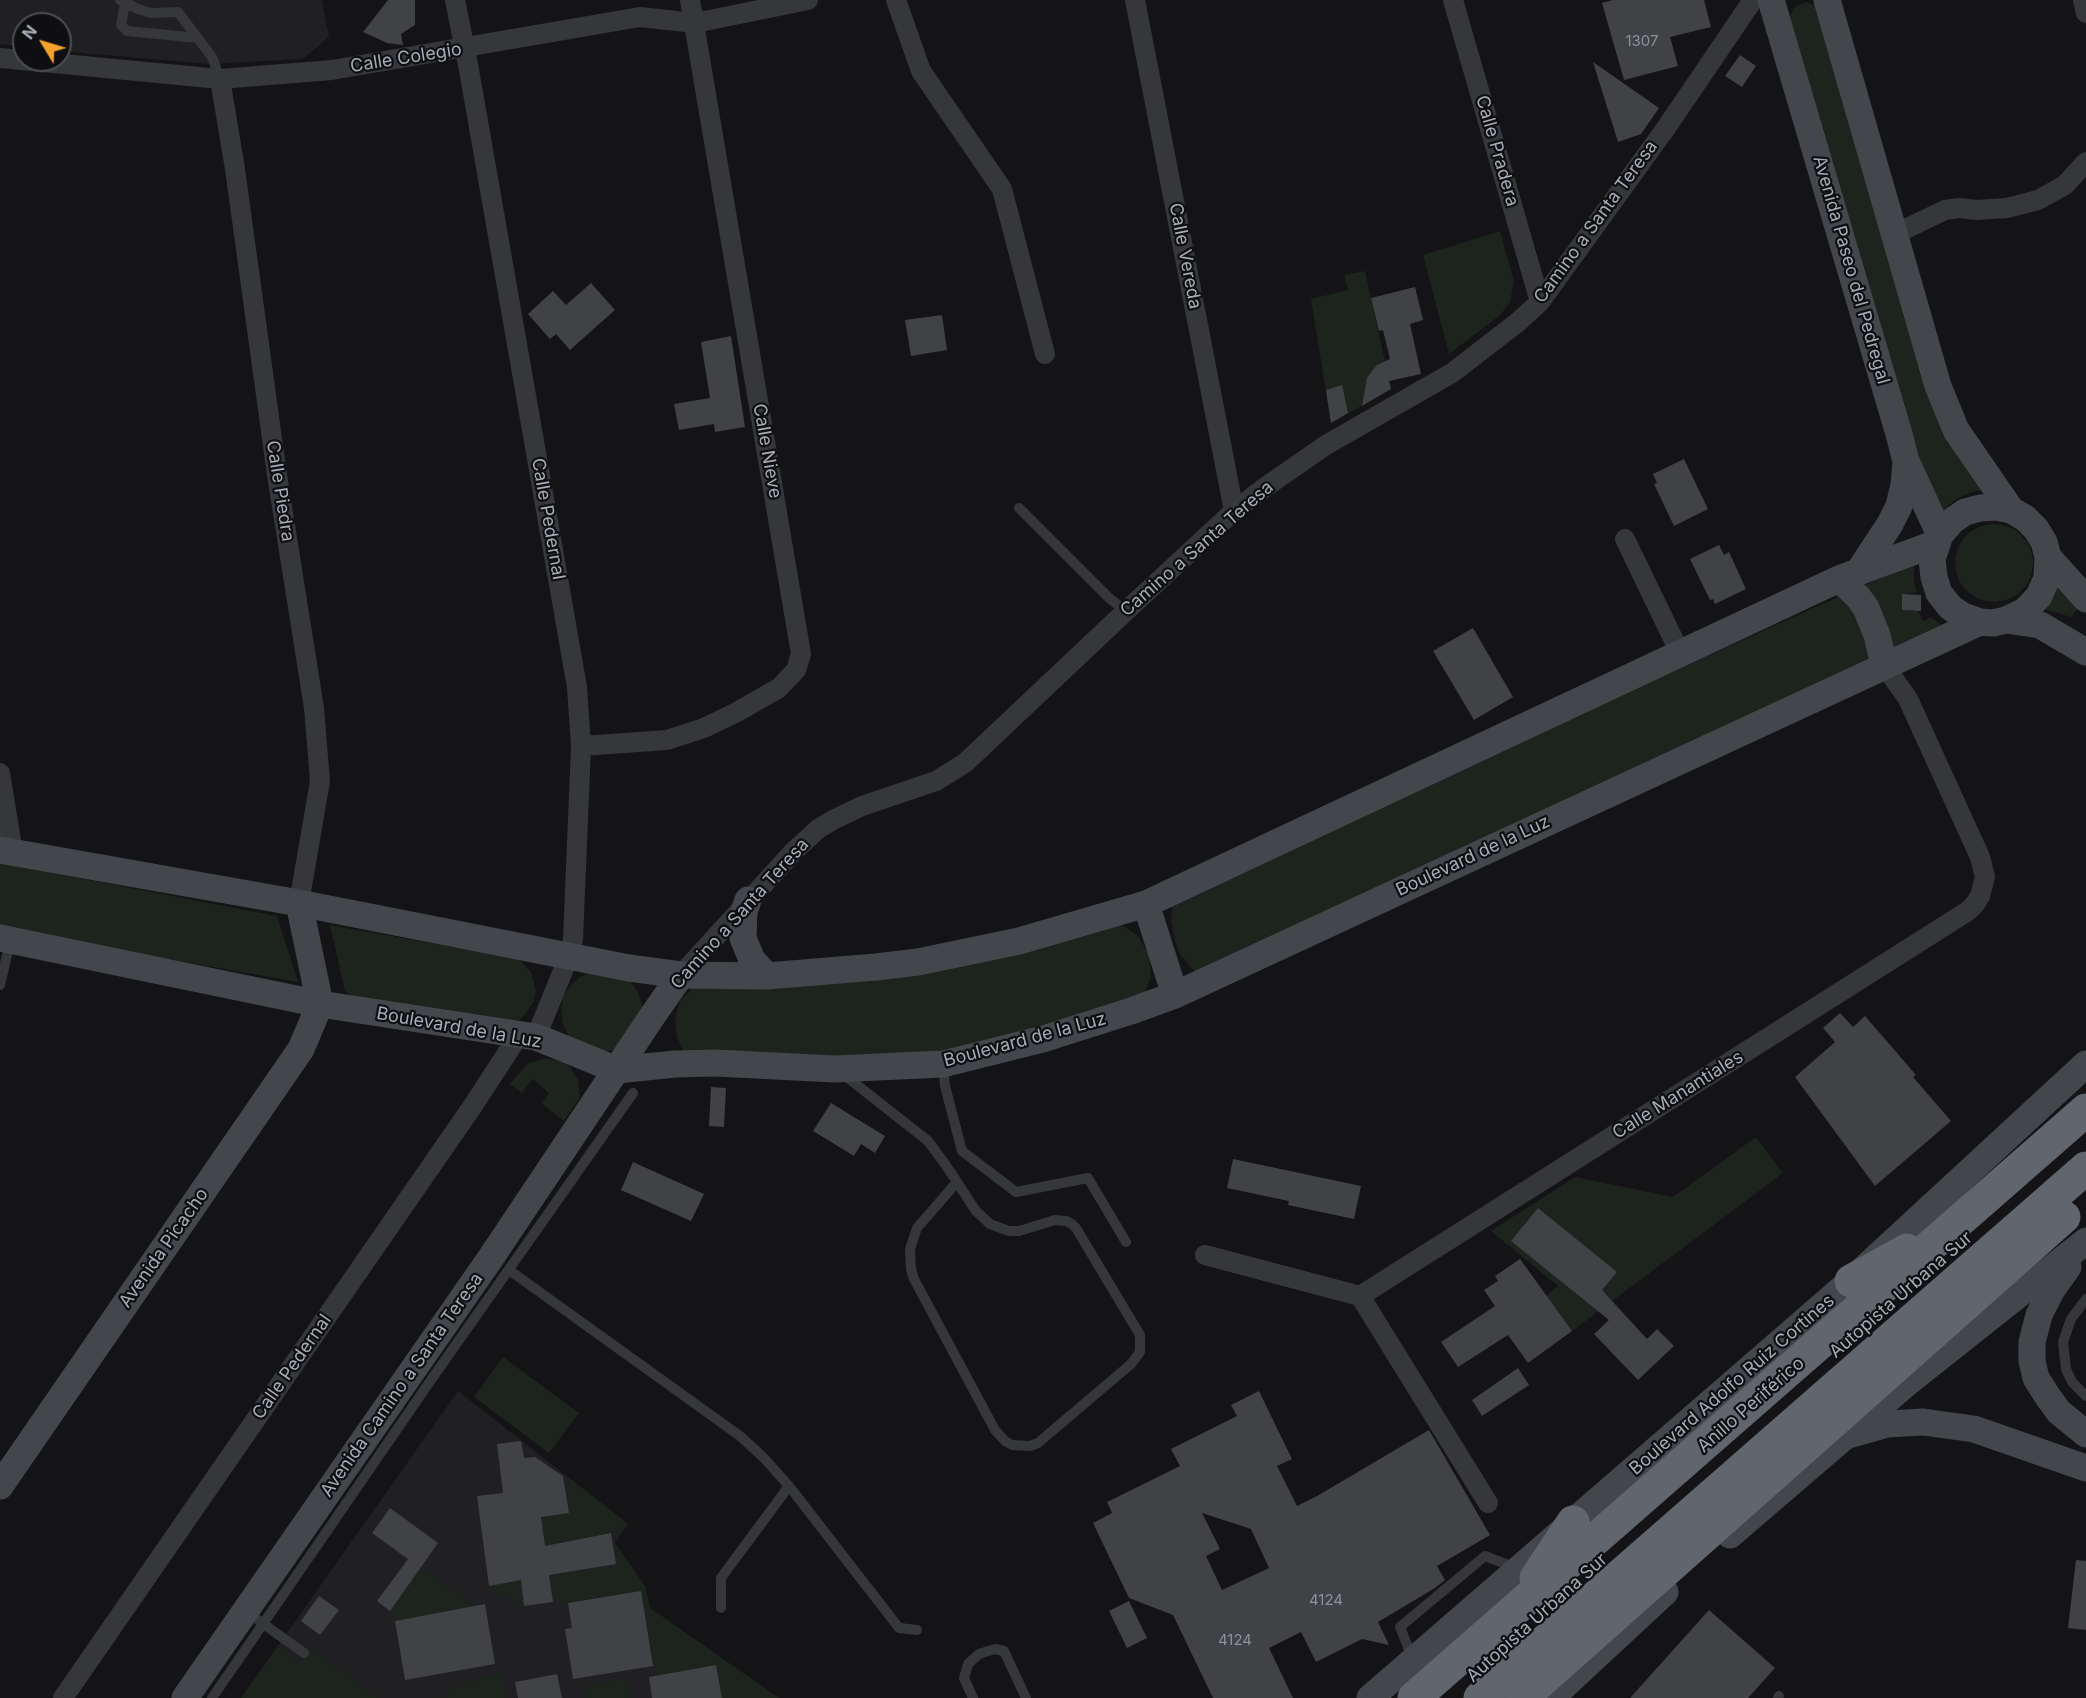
<!DOCTYPE html>
<html>
<head>
<meta charset="utf-8">
<style>
  body { margin:0 }
  #map { position:relative; width:2086px; height:1698px; overflow:hidden; background:#141416; font-family:Inter,sans-serif }
  canvas { display:block }
  .north { position:absolute; left:12px; top:12px; width:60px; height:60px; box-sizing:border-box; background:#0f0f11; border:2px solid #4b4e53; border-radius:50%; rotate:308deg; font-size:16px; font-weight:700; line-height:24px; text-align:center; color:#a6acb6 }
  .north::after { content:''; display:block; margin:auto; width:21px; height:27px; background:#f4a22e; clip-path:polygon(50% 0,100% 100%,50% 72%,0 100%) }
</style>
</head>
<body>
<div id="map">
<canvas width="2086" height="1698"></canvas>
<div class="north">N</div>
</div>
<script>
const ctx = document.querySelector('canvas').getContext('2d');
ctx.lineJoin = 'round';
function fillPath(path, color) {
  ctx.fillStyle = color;
  ctx.fill(path, 'evenodd');
}
function shape(rows) {
  const path = new Path2D();
  for (const r of rows) {
    if (r.length === 3) {
      path.moveTo(r[0] + r[2], r[1]);
      path.arc(r[0], r[1], r[2], 0, 2 * Math.PI);
      continue;
    }
    path.moveTo(r[0], r[1]);
    for (let i = 2; i < r.length; i += 2) path.lineTo(r[i], r[i + 1]);
  }
  return path;
}
function stroke(path, color, width, dash) {
  ctx.strokeStyle = color;
  ctx.lineWidth = width;
  ctx.lineCap = dash ? 'butt' : 'round';
  ctx.setLineDash(dash || []);
  ctx.stroke(path);
}
function drawText(font, color, halo, rows, align = 'center') {
  ctx.font = font + ' Inter,sans-serif';
  ctx.lineWidth = 4.5;
  ctx.setLineDash([]);
  ctx.textBaseline = 'middle';
  ctx.strokeStyle = halo;
  ctx.fillStyle = color;
  for (const [text, x, y, turn = 0] of rows) {
    ctx.save();
    ctx.translate(x, y);
    ctx.rotate((+turn || 0) * Math.PI / 180);
    ctx.textAlign = isNaN(turn) ? turn : align;
    if (halo) ctx.strokeText(text, 0, 0);
    ctx.fillText(text, 0, 0);
    ctx.restore();
  }
}
fillPath(shape([
  [0,0,322,0,329,37,303,59,209,64,60,51,60,24,24,24,24,47,0,44],
  [458,1391,628,1524,615,1543,645,1586,650,1608,779,1698,241,1698]
]), '#202023');
fillPath(shape([
  [1806,2,1817,6,1982,490,1969,493,1956,499,1936,516,1789,18,1795,7],
  [1500,231,1514,281,1510,302,1500,315,1449,354,1423,255],
  [1365,271,1391,389,1331,423,1311,299,1348,290,1344,275],
  [1994,563,39],
  [1914,565,1914,582,1917,592,1903,594,1902,610,1918,611,1923,621,1931,617,1946,629,1889,656,1859,587],
  [2057,578,2081,605,2071,617,2041,608],
  [1838,597,1856,615,1866,637,1869,662,1198,976,1180,954,1175,941,1171,919,1173,897],
  [0,863,277,916,298,982,0,929],
  [1119,923,1138,936,1149,955,1151,976,1144,996,972,1046,935,1051,861,1057,684,1052,677,1037,675,1021,677,1010,681,1000,696,985],
  [330,925,518,959,531,972,536,991,534,1001,523,1017,515,1023,370,1008,345,991],
  [592,972,630,981,638,992,642,1005,642,1019,617,1049,604,1052,578,1045,569,1036,563,1024,561,1011,563,997,570,986,580,977],
  [545,1058,563,1062,570,1067,578,1080,580,1097,564,1121,542,1104,549,1093,533,1079,522,1093,510,1084,527,1064],
  [1756,1137,1783,1173,1572,1331,1546,1296,1558,1286,1491,1231,1575,1177,1673,1197],
  [503,1357,579,1413,549,1453,474,1397],
  [568,1477,628,1524,611,1533,545,1546,541,1517,568,1513,564,1483],
  [612,1539,645,1586,650,1608,779,1698,722,1698,716,1665,654,1676,641,1592,568,1603,559,1601,553,1602,546,1551,555,1548,559,1574,615,1564],
  [519,1555,544,1577,521,1581,524,1606,493,1592,489,1586,521,1580],
  [421,1567,472,1606,395,1621,390,1611],
  [278,1646,301,1663,312,1649,379,1698,241,1698],
  [503,1672,508,1698,445,1698,452,1688],
  [627,1679,630,1698,585,1698,583,1684]
]), '#1c241d');
fillPath(shape([
  [388,0,415,0,415,25,401,34,403,45,387,43,363,32],
  [1613,0,1704,0,1711,27,1670,37,1678,66,1624,80,1602,3],
  [1740,55,1756,66,1742,87,1725,76],
  [1593,62,1659,108,1641,134,1618,142],
  [591,283,615,310,570,350,556,334,550,339,528,314,553,291,566,305],
  [1415,287,1423,320,1410,324,1421,374,1389,381,1391,389,1362,406,1367,378,1372,371,1377,365,1390,359,1383,330,1379,331,1371,298],
  [942,315,947,350,911,356,905,320],
  [731,336,745,427,715,432,714,424,679,430,674,404,710,398,701,342],
  [1342,385,1348,413,1331,423,1326,390],
  [1684,459,1708,509,1674,526,1654,484,1657,483,1653,474],
  [1719,545,1724,555,1729,552,1746,589,1715,604,1713,599,1710,600,1690,559],
  [1902,594,1921,595,1921,611,1902,610],
  [1473,628,1513,697,1474,720,1433,651],
  [1840,1013,1853,1027,1865,1016,1916,1075,1913,1077,1951,1121,1875,1186,1795,1077,1835,1042,1823,1028],
  [711,1087,726,1088,724,1127,709,1126],
  [831,1103,885,1136,875,1153,861,1144,854,1156,813,1131],
  [1233,1159,1361,1186,1354,1219,1288,1205,1289,1201,1227,1188],
  [633,1162,704,1194,691,1221,621,1190],
  [1538,1208,1617,1272,1602,1290,1647,1339,1657,1329,1674,1346,1638,1380,1594,1334,1609,1320,1511,1241],
  [1520,1259,1572,1331,1528,1363,1508,1335,1458,1367,1441,1342,1495,1306,1484,1290,1498,1281,1495,1276],
  [1518,1368,1529,1385,1482,1416,1472,1400],
  [1259,1391,1292,1459,1277,1466,1297,1506,1317,1496,1429,1430,1490,1535,1437,1566,1445,1580,1435,1588,1378,1622,1389,1645,1362,1639,1316,1662,1301,1632,1269,1648,1293,1698,1213,1698,1173,1615,1129,1598,1093,1523,1112,1513,1107,1502,1180,1466,1171,1449,1237,1416,1231,1405],
  [1202,1513,1251,1529,1269,1568,1222,1590,1206,1556,1220,1549],
  [521,1441,524,1458,535,1457,563,1476,569,1513,541,1517,545,1546,611,1533,616,1564,549,1575,553,1602,524,1606,521,1580,489,1586,477,1496,503,1493,497,1444],
  [390,1508,438,1543,390,1611,377,1601,408,1559,372,1533],
  [2076,1560,2086,1561,2086,1630,2068,1628],
  [641,1591,653,1666,573,1679,565,1629,572,1628,568,1603],
  [319,1596,339,1610,320,1635,301,1621],
  [1129,1601,1147,1638,1127,1648,1109,1611],
  [485,1604,495,1664,405,1680,395,1621],
  [1709,1610,1775,1668,1748,1698,1630,1698],
  [716,1665,722,1698,652,1698,649,1677],
  [557,1674,562,1698,518,1698,515,1682]
]), '#404246');
stroke(shape([
  [120,0,138,9,151,13,178,12,212,57,220,79],
  [125,4,121,25,127,31,198,38],
  [1019,508,1109,598,1126,611],
  [0,985,10,942],
  [943,1064,945,1086,962,1151,1016,1192,1088,1178,1126,1242],
  [843,1074,928,1141,945,1164,957,1182,970,1202,976,1211,990,1224,1009,1231,1019,1231,1055,1220,1066,1221,1072,1224,1076,1228,1140,1335,1140,1352,1131,1364,1038,1443,1030,1446,1012,1445,1005,1441,995,1430,914,1279,911,1269,910,1249,917,1228,957,1182],
  [509,1270,740,1436,764,1458,789,1486,899,1628,917,1630],
  [2086,1299,2071,1319,2063,1342,2066,1369,2072,1382,2086,1396],
  [721,1608,721,1578,789,1486],
  [258,1620,304,1653],
  [1413,1660,1400,1627,1485,1556,1516,1568],
  [212,1698,431,1380,633,1093],
  [973,1698,964,1678,968,1664,979,1654,995,1649,1004,1651,1026,1698],
  [1778,1698,1779,1696]
]), '#35373b', 10);
stroke(shape([
  [455,0,469,70,577,687,581,746,573,939,569,956,536,1037],
  [896,0,921,71,1002,189,1045,354],
  [1135,0,1234,511],
  [1453,0,1540,302],
  [2083,0,2086,13],
  [0,58,220,79,332,70,640,17,695,23,808,0],
  [220,79,235,169,277,475,314,708,320,781,299,903],
  [1895,234,1945,210,1959,208,1977,210,2007,208,2038,200,2065,185,2086,162],
  [1625,539,1680,653],
  [581,746,667,740,704,728,737,712,779,688,796,670,801,654,690,0],
  [0,773,13,853],
  [681,975,793,852,818,829,833,820,862,806,936,781,965,763,1126,611,1234,511,1264,488,1326,445,1452,373,1518,322,1540,302,1666,128,1753,0],
  [1205,1255,1360,1296],
  [1360,1296,1968,911,1975,904,1980,896,1985,877,1980,857,1908,699,1884,665],
  [1360,1296,1488,1503],
  [63,1698,472,1107,519,1035]
]), '#35373b', 20);
stroke(shape([
  [1771,0,1899,434,1906,461,1940,535],
  [1827,0,1938,386,1956,430,2011,510],
  [2048,557,2086,599],
  [1859,571,1890,524,1899,506,1904,485,1906,461],
  [1839,579,1858,597,1866,608,1877,635,1884,665],
  [2006,620,2025,611,2039,596,2047,578,2048,557,2044,542,2036,529,2025,518,2011,510,1996,507,1980,508,1965,512,1952,521,1940,535,1932,559,1934,577,1939,593,1950,607,1963,616,1980,622,1993,623,2006,620,2040,625,2086,652],
  [0,850,299,903,629,968,681,975,767,976,876,967,918,962,1019,941,1146,904,1839,579,1937,543],
  [748,900,744,912,743,938,752,960,767,976],
  [1146,904,1175,995],
  [0,938,320,1004,536,1037,617,1070,675,1064,716,1063,835,1069,943,1064,1043,1039,1131,1011,1175,995,1980,622],
  [2068,1267,2051,1291,2039,1315,2032,1342,2032,1361,2036,1378,2048,1397,2059,1412,2086,1434],
  [1852,1434,1887,1424,1923,1422,1974,1429,2086,1468],
  [0,1486,301,1049,320,1004,299,903],
  [1730,1535,1907,1383,2086,1241],
  [185,1698,492,1256,653,1015,681,975],
  [1370,1698,1851,1281,2086,1064],
  [1551,1698,1665,1592]
]), '#43464b', 27);
stroke(shape([
  [1851,1281,1907,1250],
  [1536,1578,1573,1522],
  [1414,1698,2086,1110],
  [1480,1698,2086,1168],
  [1522,1698,2064,1217]
]), '#61656c', 33);
drawText('15px', '#8c929a', null, [
  ["1307",1642,41],
  ["4124",1326,1600],
  ["4124",1235,1640]
]);
drawText('18px', '#a6acb6', '#0f0f11', [
  ["Calle Colegio",406,58,-9],
  ["Calle Pradera",1497,151,74],
  ["Camino a Santa Teresa",1596,222,-54],
  ["Calle Vereda",1185,256,79],
  ["Avenida Paseo del Pedregal",1851,270,74],
  ["Calle Nieve",767,451,80],
  ["Calle Piedra",280,491,81],
  ["Calle Pedernal",548,519,80],
  ["Camino a Santa Teresa",1197,549,-41],
  ["Boulevard de la Luz",1473,856,-25],
  ["Camino a Santa Teresa",740,914,-48],
  ["Boulevard de la Luz",459,1028,10],
  ["Boulevard de la Luz",1025,1040,-15],
  ["Calle Manantiales",1678,1095,-32],
  ["Avenida Picacho",164,1248,-55],
  ["Autopista Urbana Sur",1901,1295,-41],
  ["Calle Pedernal",292,1367,-55],
  ["Avenida Camino a Santa Teresa",402,1385,-55],
  ["Boulevard Adolfo Ruiz Cortines",1732,1385,-41],
  ["Anillo Periférico",1751,1405,-41],
  ["Autopista Urbana Sur",1537,1618,-42]
]);
</script>
</body>
</html>
